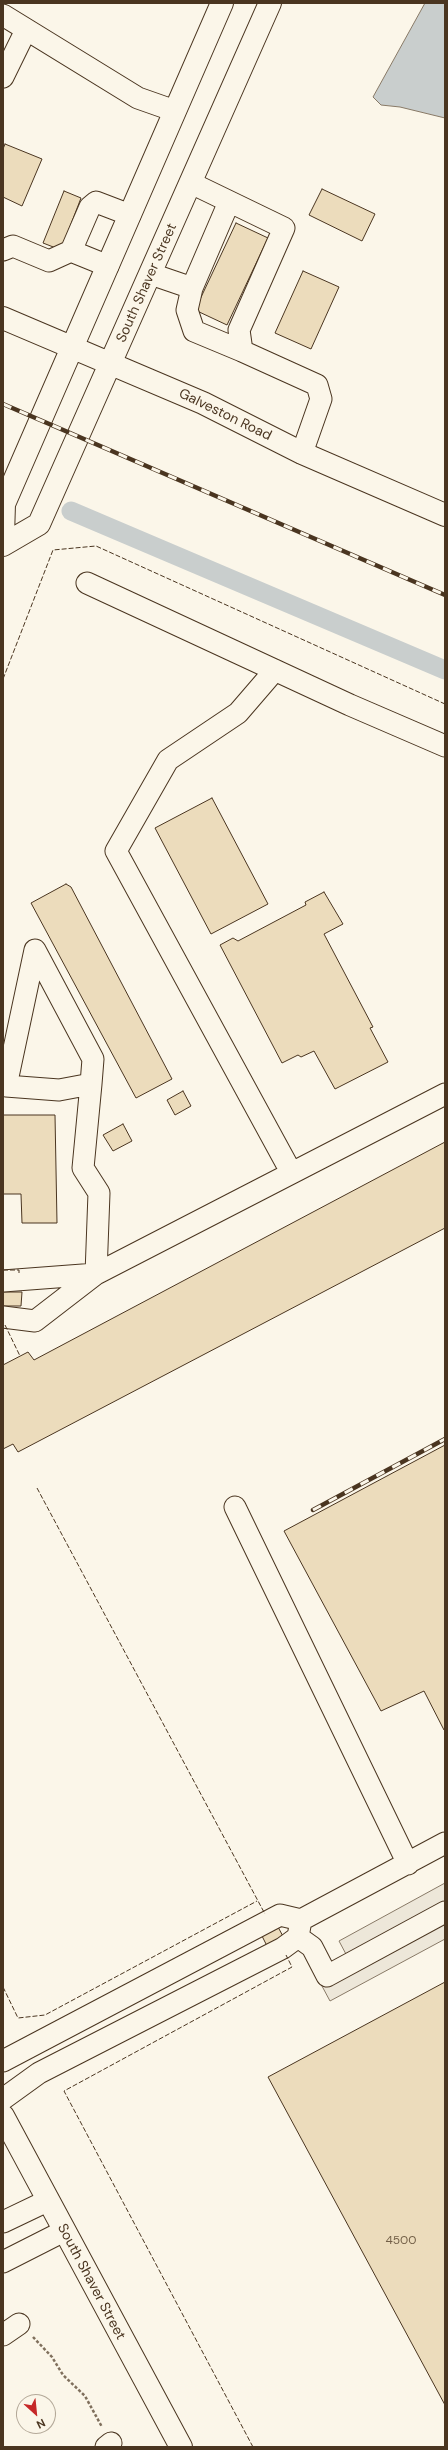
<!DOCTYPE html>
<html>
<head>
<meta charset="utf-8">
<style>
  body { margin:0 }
  #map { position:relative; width:448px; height:2450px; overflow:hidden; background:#fbf6e9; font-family:"DM Sans",sans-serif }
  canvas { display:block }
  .frame { position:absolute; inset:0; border:4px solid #4a3520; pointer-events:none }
  .north { position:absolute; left:16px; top:2394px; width:40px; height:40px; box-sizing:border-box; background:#fbf6e9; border:1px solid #b4a999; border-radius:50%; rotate:153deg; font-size:11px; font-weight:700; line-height:16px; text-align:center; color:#4a3520 }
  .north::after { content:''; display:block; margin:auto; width:14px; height:18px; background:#c62828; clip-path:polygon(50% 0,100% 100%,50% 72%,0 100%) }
</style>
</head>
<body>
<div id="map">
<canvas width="448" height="2450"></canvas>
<div class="frame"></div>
<div class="north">N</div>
</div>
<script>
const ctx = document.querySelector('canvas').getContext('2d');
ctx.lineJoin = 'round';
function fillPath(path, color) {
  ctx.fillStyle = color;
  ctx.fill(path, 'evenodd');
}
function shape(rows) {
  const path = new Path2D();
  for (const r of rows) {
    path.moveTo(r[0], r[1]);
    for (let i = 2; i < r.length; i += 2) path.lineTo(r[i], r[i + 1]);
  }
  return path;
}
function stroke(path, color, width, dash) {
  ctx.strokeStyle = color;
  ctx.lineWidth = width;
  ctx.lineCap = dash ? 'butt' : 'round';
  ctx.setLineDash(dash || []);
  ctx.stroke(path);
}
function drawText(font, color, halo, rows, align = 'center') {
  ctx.font = font + ' "DM Sans",sans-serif';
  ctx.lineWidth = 3;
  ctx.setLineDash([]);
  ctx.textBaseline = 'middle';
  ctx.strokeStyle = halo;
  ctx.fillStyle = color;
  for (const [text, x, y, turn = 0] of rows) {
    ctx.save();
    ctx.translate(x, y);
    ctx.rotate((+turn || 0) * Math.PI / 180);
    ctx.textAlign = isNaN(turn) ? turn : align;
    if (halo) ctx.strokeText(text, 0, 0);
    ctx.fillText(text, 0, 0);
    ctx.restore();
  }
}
const parking = shape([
  [445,1883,445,1939,330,2001,315,1973,347,1956,339,1941,445,1883]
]);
fillPath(parking, '#ede7d9');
stroke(parking, '#887966', 1);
const water = shape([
  [425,3,445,3,445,118,400,107,381,105,373,97,425,3]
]);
fillPath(water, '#c9cecd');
stroke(water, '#887966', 1);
stroke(shape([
  [71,511,445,670]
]), '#c9cecd', 19);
const building = shape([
  [5,144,42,159,22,206,3,197,3,149,5,144],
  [322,189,375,214,362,241,309,215,322,189],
  [64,191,81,198,61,250,43,243,64,191],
  [236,223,268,238,227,325,195,310,236,223],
  [303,271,339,287,311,349,275,333,303,271],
  [212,798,268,904,211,934,155,828,212,798],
  [66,884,71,887,172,1079,136,1098,31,903,66,884],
  [324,892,343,924,324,934,373,1027,370,1028,388,1062,335,1089,314,1051,301,1057,298,1055,282,1063,220,945,233,938,238,941,306,905,305,902,324,892],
  [183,1091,191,1106,175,1115,167,1100,183,1091],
  [3,1115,55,1115,57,1223,22,1223,21,1194,3,1194,3,1115],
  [123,1124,132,1141,113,1151,103,1135,123,1124],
  [445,1142,445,1228,18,1452,13,1444,3,1449,3,1365,28,1352,34,1360,445,1142],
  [3,1292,22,1292,21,1306,3,1306,3,1292],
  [445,1445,445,1729,444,1730,424,1691,381,1711,284,1531,445,1445],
  [278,1927,285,1940,268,1948,262,1936,278,1927],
  [445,1982,445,2405,268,2077,445,1982]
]);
fillPath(building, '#ecdcbc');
stroke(building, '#4a3520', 1);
const minor = shape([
  [3,15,138,98,175,111],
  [3,77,26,30],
  [191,183,284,228,239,330,242,351,317,385,321,399,302,453],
  [3,250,13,246,49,261,71,251,90,207,96,202,130,215],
  [71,251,108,266],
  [151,274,192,288,229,202],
  [192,288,187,310,194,331,242,351],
  [87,583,350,705,445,746],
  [275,670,238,713,168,760,116,851,291,1172],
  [91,1084,59,1090,6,1086,35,950,93,1059,91,1084,83,1168,99,1193,96,1274],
  [3,1281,96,1274],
  [3,1317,35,1321,96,1274,445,1094],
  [235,1507,408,1864],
  [298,1937,312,1947,327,1976,445,1912],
  [3,2061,280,1915,301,1920,445,1843],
  [3,2099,39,2073,283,1948,298,1937,301,1920],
  [3,2222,47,2201],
  [3,2262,64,2231],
  [3,2335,19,2324],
  [106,2447,111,2443]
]);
const major = shape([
  [3,318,203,403,302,453,445,515],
  [3,536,4,504,222,3],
  [3,545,39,524,270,3],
  [3,2116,181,2447]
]);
stroke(minor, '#4a3520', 23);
stroke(major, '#4a3520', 24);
stroke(shape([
  [33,2337,52,2357,63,2375,85,2396,102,2427]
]), '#7f6f5c', 2.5, [3, 2]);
stroke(minor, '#fbf6e9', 21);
stroke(major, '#fbf6e9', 22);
const rail = shape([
  [3,404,445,595],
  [313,1510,445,1439]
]);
stroke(rail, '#4a3520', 4.5);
stroke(rail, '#fbf6e9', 3, [9]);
stroke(shape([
  [3,679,53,550,96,546,445,704],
  [3,1270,19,1270,19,1274],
  [5,1325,20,1356],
  [37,1488,265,1914],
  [3,1987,18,2018,45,2015,257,1901],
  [253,2447,64,2091,292,1967,286,1955]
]), '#4a3520', 1, [5, 2]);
drawText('12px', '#725f47', null, [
  ["4500",401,2241]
]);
drawText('14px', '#4a3520', '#fbf6e9', [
  ["South Shaver Street",147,283,-66],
  ["Galveston Road",225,415,26],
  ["South Shaver Street",91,2282,62]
]);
</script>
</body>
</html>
